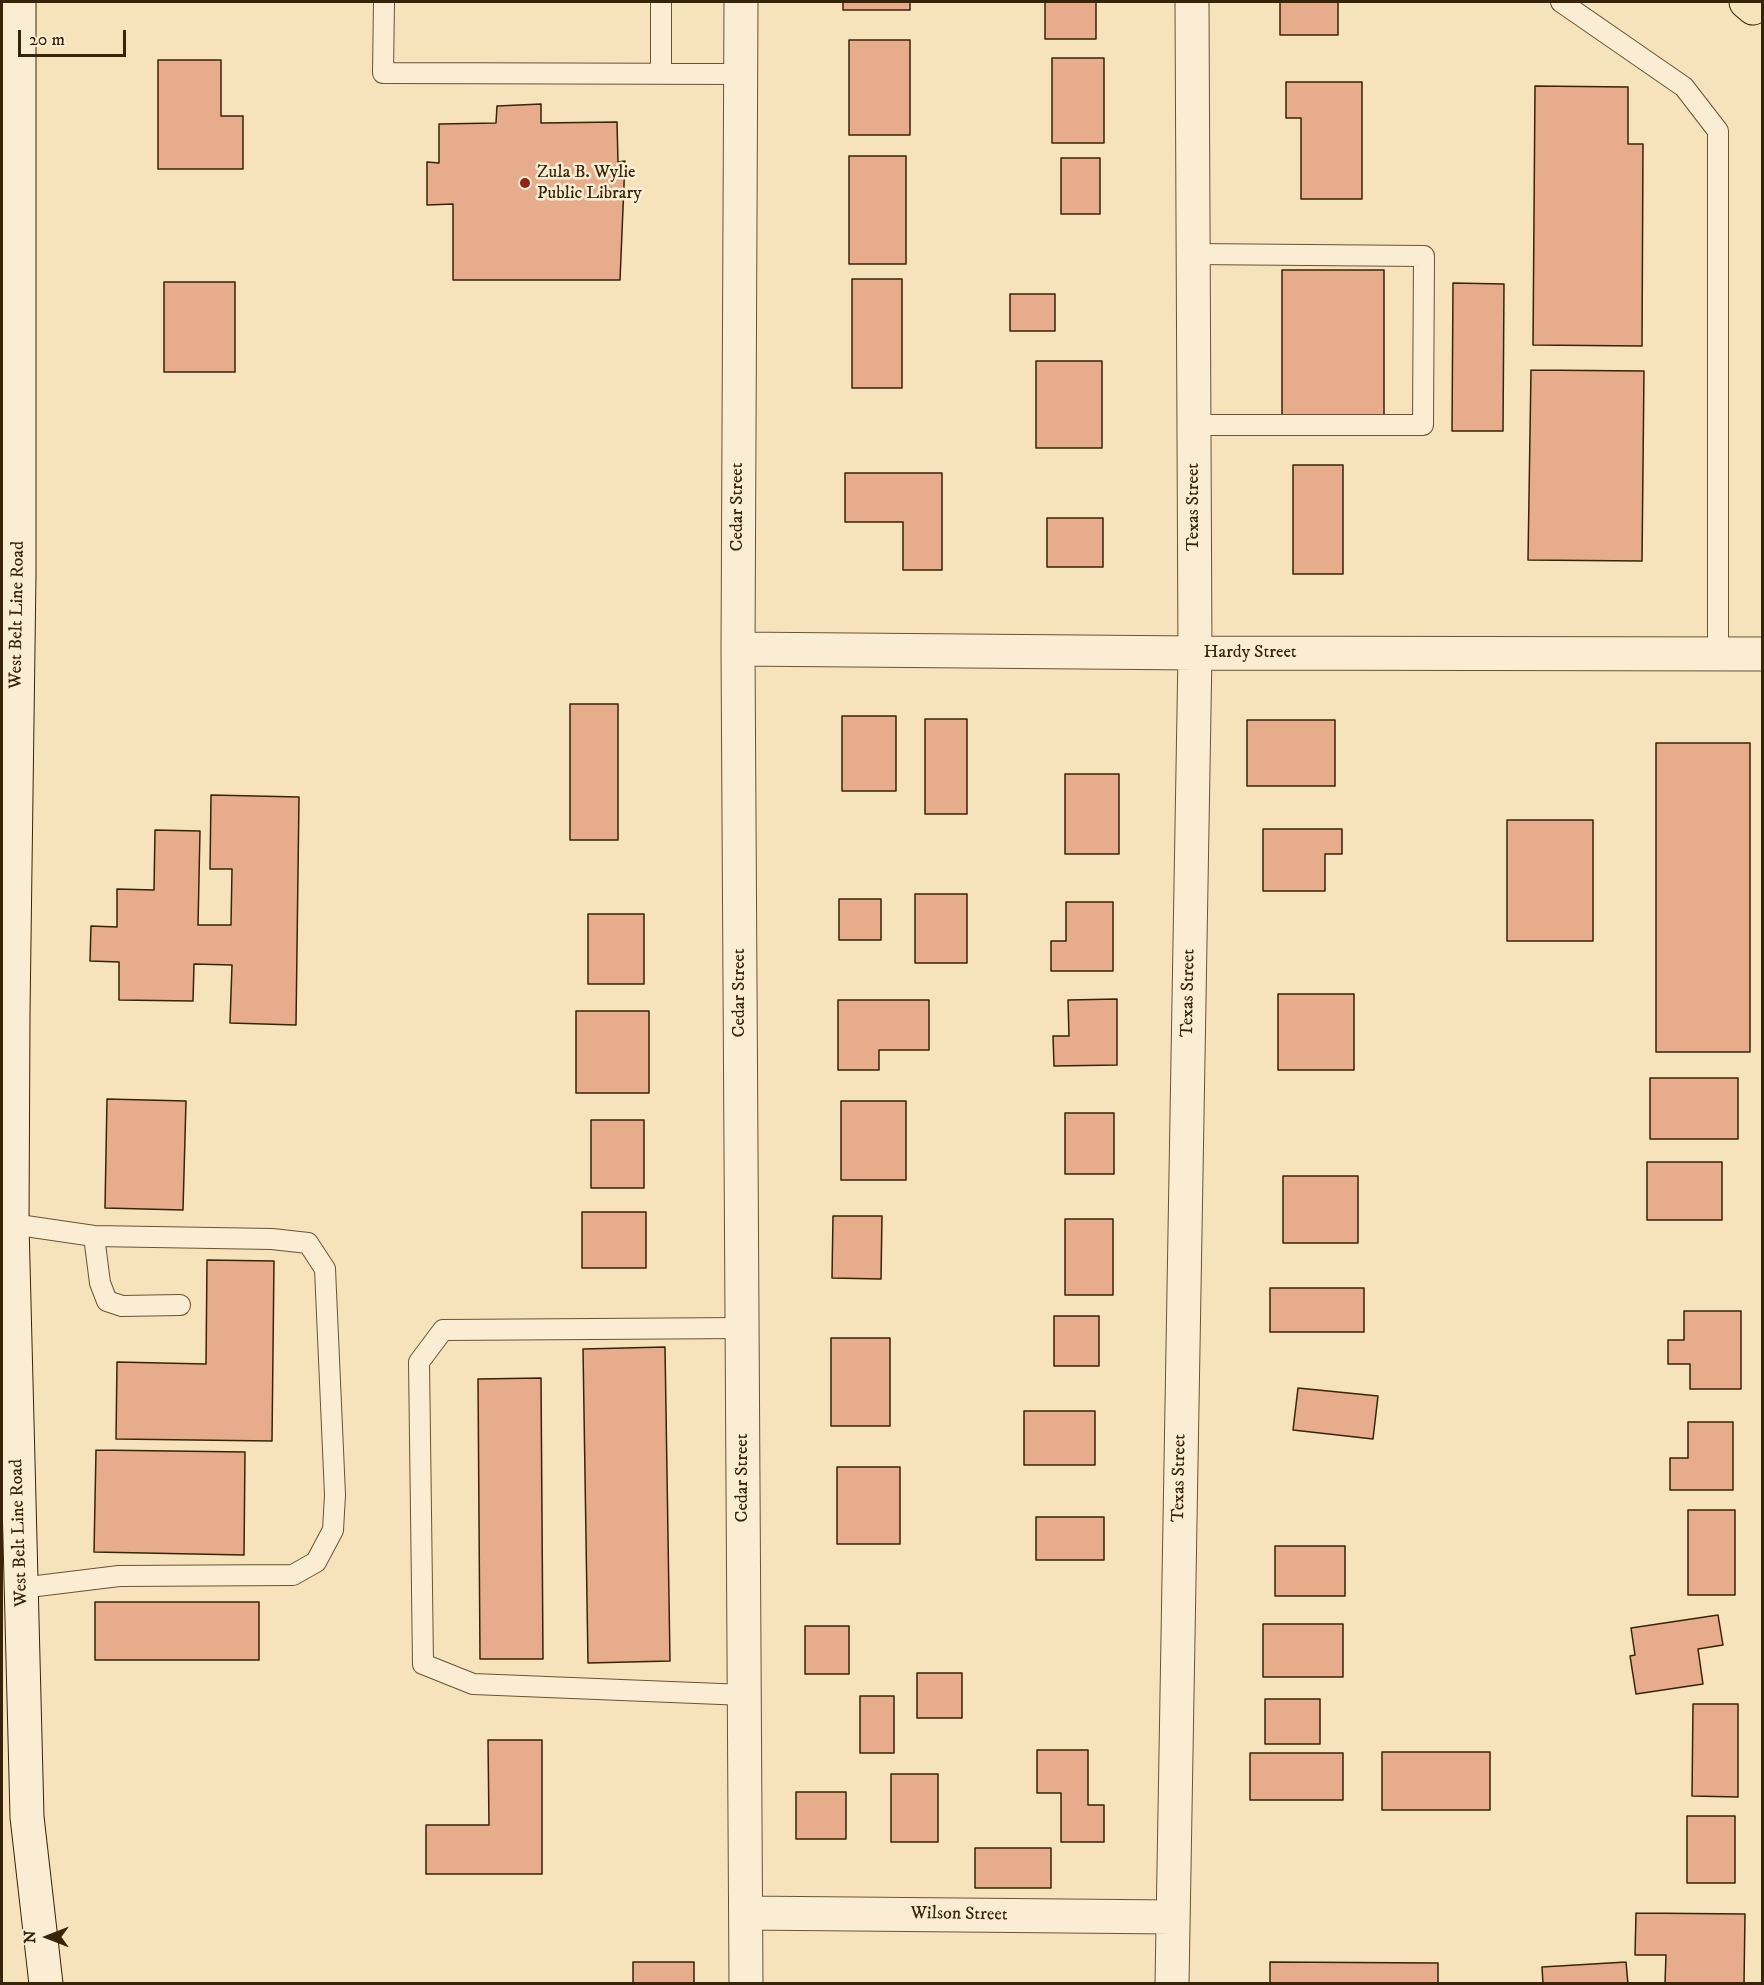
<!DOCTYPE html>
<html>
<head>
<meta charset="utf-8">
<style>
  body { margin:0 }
  #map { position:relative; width:1764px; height:1985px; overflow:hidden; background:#f7e3bb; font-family:"IM FELL DW Pica",serif }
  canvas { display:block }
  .frame { position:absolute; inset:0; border:3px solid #382408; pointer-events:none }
  .north { position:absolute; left:18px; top:1907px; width:60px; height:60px; -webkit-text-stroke:4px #faedd3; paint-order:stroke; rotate:270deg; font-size:16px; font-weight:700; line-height:24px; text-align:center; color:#382408 }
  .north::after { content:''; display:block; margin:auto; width:21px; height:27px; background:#382408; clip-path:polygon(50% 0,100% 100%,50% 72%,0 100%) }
  .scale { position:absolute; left:18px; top:30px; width:108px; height:27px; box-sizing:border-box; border:3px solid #382408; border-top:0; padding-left:8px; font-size:18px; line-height:21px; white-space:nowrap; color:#382408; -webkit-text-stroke:4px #faedd3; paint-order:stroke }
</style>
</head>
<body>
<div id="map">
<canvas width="1764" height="1985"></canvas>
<div class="frame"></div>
<div class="north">N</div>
<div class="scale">20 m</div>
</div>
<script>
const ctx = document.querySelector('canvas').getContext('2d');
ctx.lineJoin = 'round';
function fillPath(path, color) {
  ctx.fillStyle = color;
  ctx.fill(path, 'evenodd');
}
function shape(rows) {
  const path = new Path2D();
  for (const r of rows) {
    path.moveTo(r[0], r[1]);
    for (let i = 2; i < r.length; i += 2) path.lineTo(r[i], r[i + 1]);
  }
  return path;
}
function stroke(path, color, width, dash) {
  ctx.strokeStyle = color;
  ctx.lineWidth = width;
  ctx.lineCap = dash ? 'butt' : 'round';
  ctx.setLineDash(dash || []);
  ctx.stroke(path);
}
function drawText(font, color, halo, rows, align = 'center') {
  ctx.font = font + ' "IM FELL DW Pica",serif';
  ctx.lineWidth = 5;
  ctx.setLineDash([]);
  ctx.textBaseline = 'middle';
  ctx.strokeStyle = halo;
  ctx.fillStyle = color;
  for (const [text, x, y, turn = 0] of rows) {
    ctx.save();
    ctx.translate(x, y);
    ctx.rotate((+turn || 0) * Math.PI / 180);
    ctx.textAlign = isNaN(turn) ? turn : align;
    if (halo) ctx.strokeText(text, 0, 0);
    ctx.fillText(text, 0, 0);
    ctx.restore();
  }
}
const building = shape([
  [843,2,910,2,910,10,843,10,843,2],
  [1045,2,1096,2,1096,39,1045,39,1045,2],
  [1280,2,1338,2,1338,35,1280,35,1280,2],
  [849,40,910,40,910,135,849,135,849,40],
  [1052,58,1104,58,1104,143,1052,143,1052,58],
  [158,60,221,60,221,116,243,116,243,169,158,169,158,60],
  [1286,82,1362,82,1362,199,1301,199,1301,118,1286,118,1286,82],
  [1535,86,1628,87,1628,144,1643,144,1642,346,1533,345,1535,86],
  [541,104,541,123,617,122,618,162,625,161,620,280,453,280,453,204,427,205,427,162,439,163,439,124,496,123,497,106,541,104],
  [849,156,906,156,906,264,849,264,849,156],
  [1061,158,1100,158,1100,214,1061,214,1061,158],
  [1282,270,1384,270,1384,418,1282,418,1282,270],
  [852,279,902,279,902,388,852,388,852,279],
  [164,282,235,282,235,372,164,372,164,282],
  [1453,283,1504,284,1503,431,1452,431,1453,283],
  [1010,294,1055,294,1055,331,1010,331,1010,294],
  [1036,361,1102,361,1102,448,1036,448,1036,361],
  [1531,370,1644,371,1642,561,1528,560,1531,370],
  [1293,465,1343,465,1343,574,1293,574,1293,465],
  [845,473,942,473,942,570,903,570,903,522,845,522,845,473],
  [1047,518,1103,518,1103,567,1047,567,1047,518],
  [570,704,618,704,618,840,570,840,570,704],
  [842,716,896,716,896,791,842,791,842,716],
  [925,719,967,719,967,814,925,814,925,719],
  [1247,720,1335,720,1335,786,1247,786,1247,720],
  [1656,743,1750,743,1750,1052,1656,1052,1656,743],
  [1065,774,1119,774,1119,854,1065,854,1065,774],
  [211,795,299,797,296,1025,230,1023,232,965,194,964,193,1001,119,1000,119,962,90,961,91,926,117,927,117,889,154,890,155,830,200,831,198,925,231,925,232,869,210,869,211,795],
  [1507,820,1593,820,1593,941,1507,941,1507,820],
  [1263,829,1342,829,1342,854,1325,854,1325,891,1263,891,1263,829],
  [915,894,967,894,967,963,915,963,915,894],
  [839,899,881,899,881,940,839,940,839,899],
  [1066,902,1113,902,1113,971,1051,971,1051,941,1066,941,1066,902],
  [588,914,644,914,644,984,588,984,588,914],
  [1278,994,1354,994,1354,1070,1278,1070,1278,994],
  [1117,999,1117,1065,1054,1066,1053,1036,1069,1036,1068,1000,1117,999],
  [838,1000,929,1000,929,1050,879,1050,879,1070,838,1070,838,1000],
  [576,1011,649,1011,649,1093,576,1093,576,1011],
  [1650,1078,1738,1078,1738,1139,1650,1139,1650,1078],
  [107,1099,186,1101,183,1210,105,1208,107,1099],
  [841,1101,906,1101,906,1180,841,1180,841,1101],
  [1065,1113,1114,1113,1114,1174,1065,1174,1065,1113],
  [591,1120,644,1120,644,1188,591,1188,591,1120],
  [1647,1162,1722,1162,1722,1220,1647,1220,1647,1162],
  [1283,1176,1358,1176,1358,1243,1283,1243,1283,1176],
  [582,1212,646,1212,646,1268,582,1268,582,1212],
  [833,1216,882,1216,881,1279,832,1278,833,1216],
  [1065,1219,1113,1219,1113,1295,1065,1295,1065,1219],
  [207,1260,274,1261,272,1441,116,1439,117,1362,206,1364,207,1260],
  [1270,1288,1364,1288,1364,1332,1270,1332,1270,1288],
  [1684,1311,1741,1311,1741,1389,1690,1389,1690,1364,1668,1364,1668,1340,1684,1340,1684,1311],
  [1054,1316,1099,1316,1099,1366,1054,1366,1054,1316],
  [831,1338,890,1338,890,1426,831,1426,831,1338],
  [665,1347,670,1661,588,1663,583,1349,665,1347],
  [541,1378,543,1659,480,1659,478,1379,541,1378],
  [1298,1388,1378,1396,1373,1439,1293,1430,1298,1388],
  [1024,1411,1095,1411,1095,1465,1024,1465,1024,1411],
  [1688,1422,1733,1422,1733,1490,1670,1490,1670,1458,1688,1458,1688,1422],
  [96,1450,245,1452,244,1555,94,1552,96,1450],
  [837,1467,900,1467,900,1544,837,1544,837,1467],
  [1688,1510,1735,1510,1735,1595,1688,1595,1688,1510],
  [1036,1517,1104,1517,1104,1560,1036,1560,1036,1517],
  [1275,1546,1345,1546,1345,1596,1275,1596,1275,1546],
  [95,1602,259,1602,259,1660,95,1660,95,1602],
  [1718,1615,1723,1645,1698,1649,1703,1684,1636,1694,1630,1656,1635,1655,1631,1628,1718,1615],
  [1263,1624,1343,1624,1343,1677,1263,1677,1263,1624],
  [805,1626,849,1626,849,1674,805,1674,805,1626],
  [917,1673,962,1673,962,1718,917,1718,917,1673],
  [860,1696,894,1696,894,1753,860,1753,860,1696],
  [1265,1699,1320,1699,1320,1744,1265,1744,1265,1699],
  [1693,1704,1738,1704,1738,1797,1692,1796,1693,1704],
  [488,1740,542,1740,542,1874,426,1874,426,1825,489,1825,488,1740],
  [1037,1750,1088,1750,1088,1805,1104,1805,1104,1842,1061,1842,1061,1793,1037,1793,1037,1750],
  [1382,1752,1490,1752,1490,1810,1382,1810,1382,1752],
  [1250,1753,1343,1753,1343,1800,1250,1800,1250,1753],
  [891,1774,938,1774,938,1842,891,1842,891,1774],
  [796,1792,846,1792,846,1839,796,1839,796,1792],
  [1687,1816,1735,1816,1735,1883,1687,1883,1687,1816],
  [975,1848,1051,1848,1051,1888,975,1888,975,1848],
  [1636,1913,1745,1914,1744,1984,1665,1983,1666,1955,1635,1955,1636,1913],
  [633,1962,694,1962,694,1984,633,1984,633,1962],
  [1270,1962,1438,1963,1438,1984,1262,1984,1270,1983,1270,1962],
  [1626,1962,1628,1984,1543,1984,1542,1967,1626,1962]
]);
fillPath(building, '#e6ac8c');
stroke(building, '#382408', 1.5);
const service = shape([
  [384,2,383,73,741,74],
  [661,2,661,72],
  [1561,2,1684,87,1718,131,1718,653],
  [1193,254,1424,256,1423,425,1194,425],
  [12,1224,94,1236,272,1239,308,1243,325,1269,335,1495,333,1530,316,1562,293,1575,119,1576,21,1588],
  [94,1236,100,1283,107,1301,122,1306,180,1305],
  [742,1328,443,1330,419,1362,423,1664,473,1684,745,1695]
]);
const minor = shape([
  [741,2,738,649,746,1984],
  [738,649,1195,653,1762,654],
  [746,1913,1173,1917],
  [1172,1984,1195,653,1192,2]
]);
const secondary = shape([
  [19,2,19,574,13,1014,12,1224,27,1817,46,1984]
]);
const motorway = shape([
  [1746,2,1753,8]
]);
stroke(service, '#685435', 22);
stroke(minor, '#685435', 35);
stroke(secondary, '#382408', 35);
stroke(motorway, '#382408', 35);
stroke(service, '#faedd3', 20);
stroke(minor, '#faedd3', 33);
stroke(secondary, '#faedd3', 33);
stroke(motorway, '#f7e3bb', 33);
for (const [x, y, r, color] of [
  [525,183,6,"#8f2418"]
]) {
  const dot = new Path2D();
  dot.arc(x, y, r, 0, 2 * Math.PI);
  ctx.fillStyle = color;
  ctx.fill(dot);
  stroke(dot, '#faedd3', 2);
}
drawText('18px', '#382408', '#faedd3', [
  ["Zula B. Wylie",537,173],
  ["Public Library",537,194]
], 'left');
drawText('18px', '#382408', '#faedd3', [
  ["Cedar Street",738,507,-90],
  ["Texas Street",1194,507,-90],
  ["West Belt Line Road",18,615,-89],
  ["Hardy Street",1250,653],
  ["Cedar Street",740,993,-90],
  ["Texas Street",1189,993,-89],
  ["Cedar Street",743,1478,-90],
  ["Texas Street",1180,1478,-89],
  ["West Belt Line Road",20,1533,-92],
  ["Wilson Street",959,1915,1]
]);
</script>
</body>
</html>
